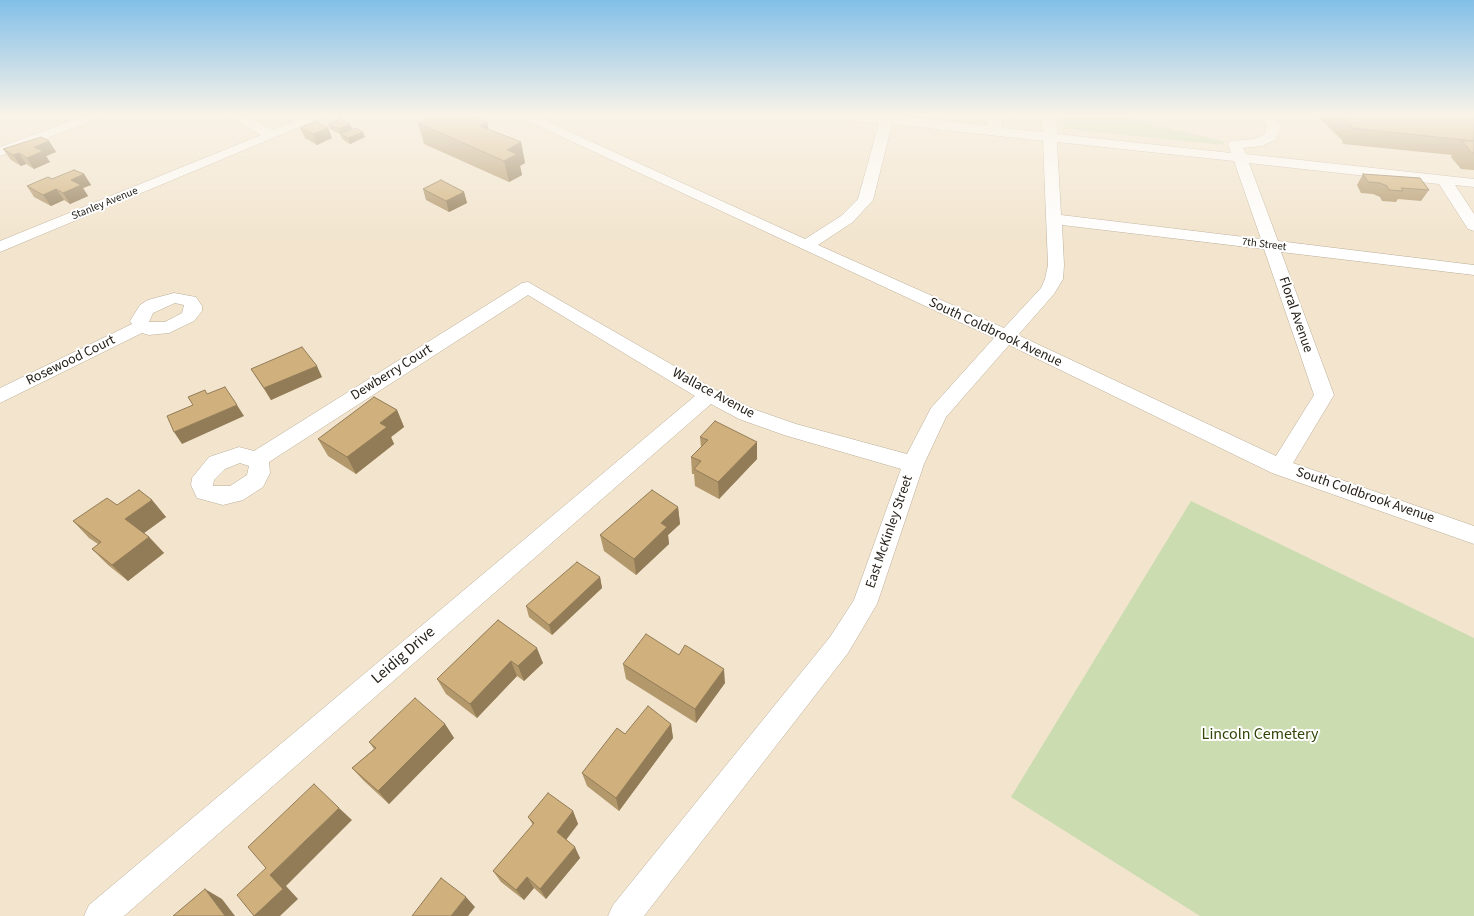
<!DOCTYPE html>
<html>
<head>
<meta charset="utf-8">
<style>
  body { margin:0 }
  canvas { display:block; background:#f2e4cd }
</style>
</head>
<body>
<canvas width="1474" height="916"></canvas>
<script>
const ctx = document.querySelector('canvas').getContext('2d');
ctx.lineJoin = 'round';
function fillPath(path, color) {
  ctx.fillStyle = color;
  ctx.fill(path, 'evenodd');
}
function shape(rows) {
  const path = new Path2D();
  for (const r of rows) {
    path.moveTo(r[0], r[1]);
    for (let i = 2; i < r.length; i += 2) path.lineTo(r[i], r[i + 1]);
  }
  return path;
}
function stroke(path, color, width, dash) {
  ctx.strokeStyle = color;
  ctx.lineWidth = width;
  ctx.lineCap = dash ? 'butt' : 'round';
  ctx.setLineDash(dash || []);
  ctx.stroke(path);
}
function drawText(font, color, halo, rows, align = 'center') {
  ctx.font = font + ' "Source Sans 3",sans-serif';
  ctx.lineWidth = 4;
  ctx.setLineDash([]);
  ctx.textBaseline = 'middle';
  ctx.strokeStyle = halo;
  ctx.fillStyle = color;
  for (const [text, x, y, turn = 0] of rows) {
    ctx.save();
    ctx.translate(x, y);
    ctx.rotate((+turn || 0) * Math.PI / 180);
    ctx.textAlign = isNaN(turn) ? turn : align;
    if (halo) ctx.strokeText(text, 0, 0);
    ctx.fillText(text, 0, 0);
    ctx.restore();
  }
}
fillPath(shape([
  [1063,115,1113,115,1223,141,1224,145,1068,129,1064,129],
  [1191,501,1474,638,1474,916,1200,916,1011,797]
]), '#cadcb0');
const minor = shape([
  [87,115,107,115,0,156,0,147,87,115],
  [227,115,244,115,273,130,309,115,328,115,0,252,0,241,261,135,227,115],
  [515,115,533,115,805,239,841,216,858,199,879,123,843,119,837,115,895,115,987,126,989,115,1019,115,1018,118,1001,120,1001,128,1043,132,1042,115,1056,115,1057,134,1231,153,1228,144,1230,141,1254,139,1265,134,1267,126,1261,115,1274,115,1281,126,1276,139,1262,146,1243,148,1246,154,1474,179,1474,187,1455,185,1474,214,1474,231,1468,229,1439,184,1249,163,1278,241,1474,265,1474,275,1281,252,1334,395,1293,463,1474,526,1474,544,1272,473,1009,345,946,417,924,464,877,604,848,653,644,916,608,916,613,905,830,637,854,600,901,469,784,435,739,419,711,404,124,916,84,916,89,905,695,396,528,295,269,462,270,473,263,487,243,500,223,505,197,498,191,485,192,478,209,457,239,447,254,451,522,283,528,282,716,390,753,409,796,424,907,454,931,408,994,338,515,115],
  [892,124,1043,141,1048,265,1045,279,1041,288,1004,328,818,245,853,222,873,200,892,124],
  [1057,142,1234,161,1261,239,1061,215,1057,142],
  [1062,225,1264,249,1314,395,1276,456,1018,335,1054,294,1063,279,1064,265,1062,225],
  [240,463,249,466,247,475,230,486,213,486,214,480,225,469,240,463],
  [174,293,196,297,202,306,202,311,194,321,169,333,149,335,142,333,0,403,0,388,132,324,130,321,140,305,148,300,174,293],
  [175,303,184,305,182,313,165,322,149,322,153,313,175,303]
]);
stroke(minor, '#bbae98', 1);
fillPath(minor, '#fff');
fillPath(shape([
  [1316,115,1474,115,1474,170,1461,169,1451,157,1452,155,1343,144,1342,140],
  [418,123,489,130,521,142,525,163,520,166,522,175,509,182,424,144],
  [328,124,350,124,352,129,365,137,350,144,342,139,340,134,330,129],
  [300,128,328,128,332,138,317,145,305,138],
  [49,141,56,152,46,156,50,162,34,169,26,164,21,166,11,160,3,149],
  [84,174,91,185,83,188,88,196,70,204,64,200,51,206,34,197,27,186,52,179],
  [1363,174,1429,190,1421,201,1398,199,1396,202,1382,201,1380,197,1373,194,1361,193,1357,185],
  [423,189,464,192,467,203,449,212,426,200],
  [251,369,322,377,271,400],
  [397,410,404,427,391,437,394,444,356,474,328,456,318,439],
  [700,437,757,459,719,499,695,486,694,474,692,474,691,457,701,447],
  [152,500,166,517,144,533,149,537,164,553,128,581,108,565,92,549,98,544,89,538,73,521,117,505],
  [678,507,680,524,668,535,669,544,636,575,604,551,600,535],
  [600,577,602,588,552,635,529,617,526,606],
  [498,620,543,663,524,681,517,676,477,718,446,694,437,679],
  [623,664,725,683,696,723,626,679],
  [445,724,454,738,389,804,364,781,352,768,374,749,369,742],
  [671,724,673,738,619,811,587,786,582,773,625,734],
  [573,811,578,824,566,839,580,858,546,899,534,888,524,900,501,882,493,871,533,825,528,817]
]), '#b3986c');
fillPath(shape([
  [487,122,492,143,480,126],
  [350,124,352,129,341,134,339,129],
  [328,128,332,138,317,145,313,134],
  [363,132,365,137,350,144,348,138],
  [49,141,56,152,46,156,50,162,34,169,27,158,34,147],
  [521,142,525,163,520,166,522,175,509,182,504,161,507,150],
  [19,153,26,164,21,166,13,155],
  [84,174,91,185,83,188,88,196,70,204,63,193,71,180],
  [56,189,64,200,51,206,43,195],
  [464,192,467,203,449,212,446,201],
  [317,366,322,377,271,400,264,388],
  [237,405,244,416,182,444,174,432],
  [397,410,404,427,391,437,394,444,356,474,347,457,380,423],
  [757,442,757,459,719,499,718,482],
  [152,500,166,517,140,536,125,519],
  [678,507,680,524,668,535,669,544,636,575,634,559,661,523],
  [149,537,164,553,128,581,112,565],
  [600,577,602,588,552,635,549,625],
  [537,648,543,663,524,681,518,666],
  [511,661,517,676,477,718,470,704],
  [724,669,725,683,696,723,695,709],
  [445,724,454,738,389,804,378,791],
  [671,724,673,738,619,811,616,798],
  [339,808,352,820,286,886,298,899,280,916,254,916,270,875],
  [573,811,578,824,563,844,557,832],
  [575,847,580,858,546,899,540,889],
  [527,877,534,888,524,900,516,890],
  [205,889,222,899,235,916,225,916],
  [466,897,475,907,468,916,451,916]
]), '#927c58');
const building = shape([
  [435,115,471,115,487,122,480,126,521,142,507,150,517,154,504,161,418,123,435,115],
  [1341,115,1474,115,1474,141,1352,128,1351,124,1341,115],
  [340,119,350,124,339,129,328,124,340,119],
  [316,121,328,128,313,134,300,128,316,121],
  [356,128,363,132,348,138,340,134,356,128],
  [41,137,49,141,34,147,43,151,27,158,19,153,13,155,3,149,41,137],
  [1462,141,1474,141,1474,153,1472,153,1462,141],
  [74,170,84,174,71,180,81,185,63,193,56,189,43,195,27,186,48,177,52,179,74,170],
  [1363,174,1420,178,1429,190,1401,188,1403,191,1389,190,1387,186,1380,183,1368,182,1363,174],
  [441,180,464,192,446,201,423,189,441,180],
  [302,347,317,366,264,388,251,369,302,347],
  [225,387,237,405,174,432,167,416,193,405,188,397,205,390,207,394,225,387],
  [374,397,397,410,380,423,387,427,347,457,318,439,374,397],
  [715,421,757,442,718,482,694,469,701,461,691,457,708,440,700,437,715,421],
  [139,490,152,500,125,519,149,537,112,565,92,549,101,542,73,521,107,498,117,505,139,490],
  [652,490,678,507,661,523,667,527,634,559,600,535,652,490],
  [577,562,600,577,549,625,526,606,577,562],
  [498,620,537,648,518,666,511,661,470,704,437,679,498,620],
  [646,634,679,655,685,645,724,669,695,709,623,664,646,634],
  [415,698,445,724,378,791,352,768,376,748,369,742,415,698],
  [648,706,671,724,616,798,582,773,617,728,625,734,648,706],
  [314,784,339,808,270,875,283,889,254,916,237,895,266,868,248,847,314,784],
  [548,793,573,811,557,832,575,847,540,889,527,877,516,890,493,871,534,823,528,817,548,793],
  [441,878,466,897,451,916,412,916,441,878],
  [205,889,225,916,173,916,205,889]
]);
fillPath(building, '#d0b17d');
stroke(building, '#927c58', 1);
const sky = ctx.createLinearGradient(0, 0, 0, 244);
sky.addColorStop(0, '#82bfe8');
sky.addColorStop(0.47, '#f9f3e8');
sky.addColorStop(1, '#f9f3e800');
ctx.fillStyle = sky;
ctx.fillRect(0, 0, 1474, 244);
drawText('11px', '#262119', '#fff', [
  ["Stanley Avenue",105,204,-22],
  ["7th Street",1264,245,7]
]);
drawText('14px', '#262119', '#fff', [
  ["Floral Avenue",1295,315,71],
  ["South Coldbrook Avenue",995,333,25],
  ["Rosewood Court",71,361,-26],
  ["Dewberry Court",392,373,-32],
  ["Wallace Avenue",713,394,28],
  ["South Coldbrook Avenue",1365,496,19],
  ["East McKinley Street",890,532,-71]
]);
drawText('16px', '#262119', '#fff', [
  ["Leidig Drive",404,656,-41]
]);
drawText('16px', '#314507', '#fff', [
  ["Lincoln Cemetery",1260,735]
]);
</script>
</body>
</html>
